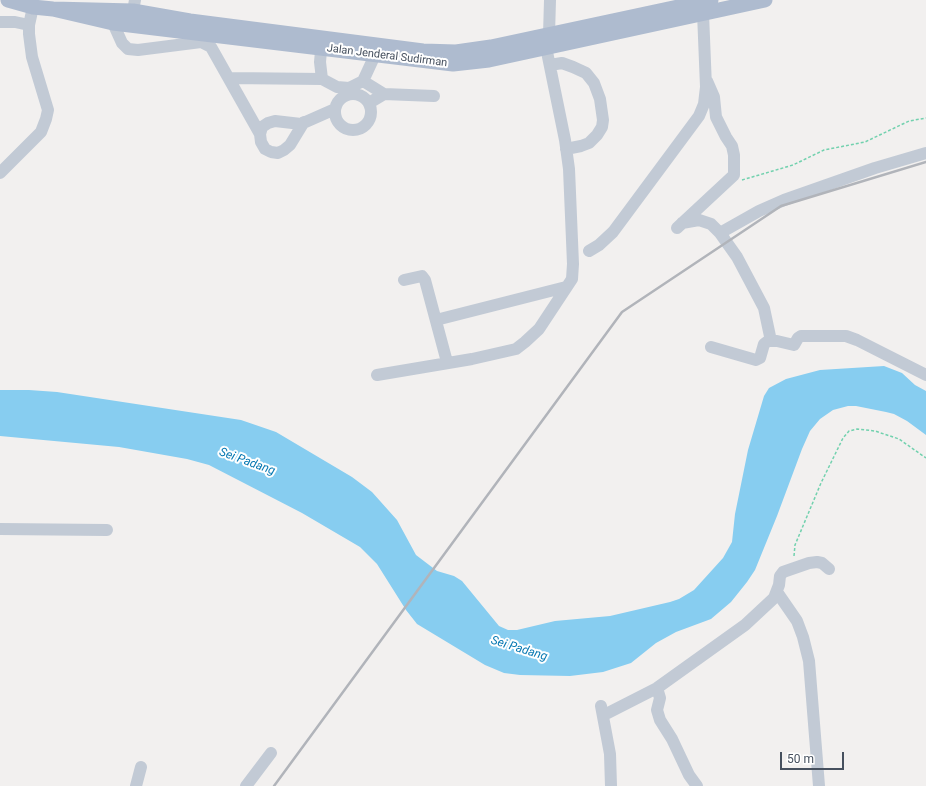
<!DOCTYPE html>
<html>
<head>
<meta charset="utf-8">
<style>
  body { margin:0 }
  #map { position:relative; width:926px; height:786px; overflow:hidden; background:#f2f0ef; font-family:Roboto,sans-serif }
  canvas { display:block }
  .scale { position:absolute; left:780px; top:752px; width:64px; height:18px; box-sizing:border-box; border:2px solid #46505e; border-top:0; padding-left:5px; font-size:12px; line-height:14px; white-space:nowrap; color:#46505e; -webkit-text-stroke:3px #fff; paint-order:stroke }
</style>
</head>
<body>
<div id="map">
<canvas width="926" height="786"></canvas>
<div class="scale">50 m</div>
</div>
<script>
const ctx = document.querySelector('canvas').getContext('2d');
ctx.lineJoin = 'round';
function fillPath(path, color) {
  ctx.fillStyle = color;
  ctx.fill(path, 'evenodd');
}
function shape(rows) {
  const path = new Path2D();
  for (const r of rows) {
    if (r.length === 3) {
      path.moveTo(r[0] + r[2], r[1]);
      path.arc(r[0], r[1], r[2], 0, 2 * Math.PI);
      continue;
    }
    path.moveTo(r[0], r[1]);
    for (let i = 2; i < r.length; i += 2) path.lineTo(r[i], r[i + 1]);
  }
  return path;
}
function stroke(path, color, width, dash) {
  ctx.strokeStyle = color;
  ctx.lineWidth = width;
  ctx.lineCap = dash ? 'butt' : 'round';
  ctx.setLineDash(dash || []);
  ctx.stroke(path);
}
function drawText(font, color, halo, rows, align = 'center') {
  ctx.font = font + ' Roboto,sans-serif';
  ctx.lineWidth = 4;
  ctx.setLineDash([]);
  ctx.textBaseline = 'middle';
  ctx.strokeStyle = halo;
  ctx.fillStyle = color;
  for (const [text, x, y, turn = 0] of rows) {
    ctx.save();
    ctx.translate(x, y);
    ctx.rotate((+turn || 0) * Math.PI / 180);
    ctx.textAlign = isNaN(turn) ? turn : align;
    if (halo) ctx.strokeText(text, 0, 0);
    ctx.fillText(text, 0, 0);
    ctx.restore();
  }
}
fillPath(shape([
  [884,366,902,373,915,385,926,391,926,435,907,421,894,414,886,412,856,406,848,406,833,410,820,419,810,431,802,449,777,516,755,570,747,582,731,602,711,619,676,632,656,643,631,663,603,672,570,676,520,675,504,673,485,665,417,624,406,610,377,564,360,547,302,513,209,465,187,459,119,447,0,436,0,390,29,390,57,392,241,420,276,432,352,477,372,492,397,520,416,555,437,571,454,576,462,581,499,626,508,630,517,630,555,621,610,616,670,602,679,599,694,590,723,558,732,542,735,514,748,450,764,396,769,388,786,379,820,370]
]), '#87cdf0');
stroke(shape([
  [742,180,793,165,824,150,865,142,909,121,926,118],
  [794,556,795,545,821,483,843,438,849,431,857,429,875,431,899,439,926,458]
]), '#72d1ae', 1.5, [3, 2]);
stroke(shape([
  [133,11,135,0],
  [0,22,15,22,29,25],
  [113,23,122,43,128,49,138,50,201,42,211,47,260,134],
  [549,35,550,0],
  [322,40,320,62,322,79,337,87,349,88,363,81,375,55],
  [550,65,562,63,573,67,586,73,594,83,600,99,603,120,602,127,597,135,589,143,581,146,566,149],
  [229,78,322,79],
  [363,81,384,94],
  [353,112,18],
  [369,103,384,94,434,96],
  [304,122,290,145,284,150,278,153,271,152,265,149,261,142,260,134,262,127,268,123,275,121,301,124,335,109],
  [0,173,41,132,46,119,48,110,32,57,29,34,29,25,33,7],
  [682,223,699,220,711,224,720,233,737,257,764,308,771,341],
  [677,228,734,175,734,155,732,146,726,137,716,117,714,97,707,81],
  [720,233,759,211,784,200,875,168,926,153],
  [589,251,599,245,613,232,699,116,704,104,706,87,703,13],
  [404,280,422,276,425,280,447,362],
  [436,320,566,287],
  [711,347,756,360,760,358,764,344,768,341,777,341,794,345,798,338,801,336,846,336,857,340,926,375],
  [377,375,472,359,516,349,525,342,539,329,572,279,573,264,569,169,565,140,546,47],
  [0,529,107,530],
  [777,592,797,621,803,637,809,661,819,786],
  [657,688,660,698,657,710,660,720,672,739,689,775,697,786],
  [601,706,610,754,611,786],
  [604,715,657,688,745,625,774,598,779,585,780,576,783,572,809,563,817,562,822,563,829,569],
  [136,786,141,767],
  [246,786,271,753]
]), '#c2cad5', 12);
stroke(shape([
  [8,0,33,7,53,9,133,11,190,21,423,51,456,52,491,47,711,0],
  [53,9,113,23,453,64,489,60,765,0]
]), '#aebbcf', 15);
stroke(shape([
  [274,786,622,312,781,206,926,162]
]), '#b1b4ba', 2.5);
drawText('11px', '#46505e', '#fff', [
  ["Jalan Jenderal Sudirman",387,56,7]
]);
drawText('italic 12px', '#0678b2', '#fff', [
  ["Sei Padang",247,462,20],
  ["Sei Padang",519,649,17]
]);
</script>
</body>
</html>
